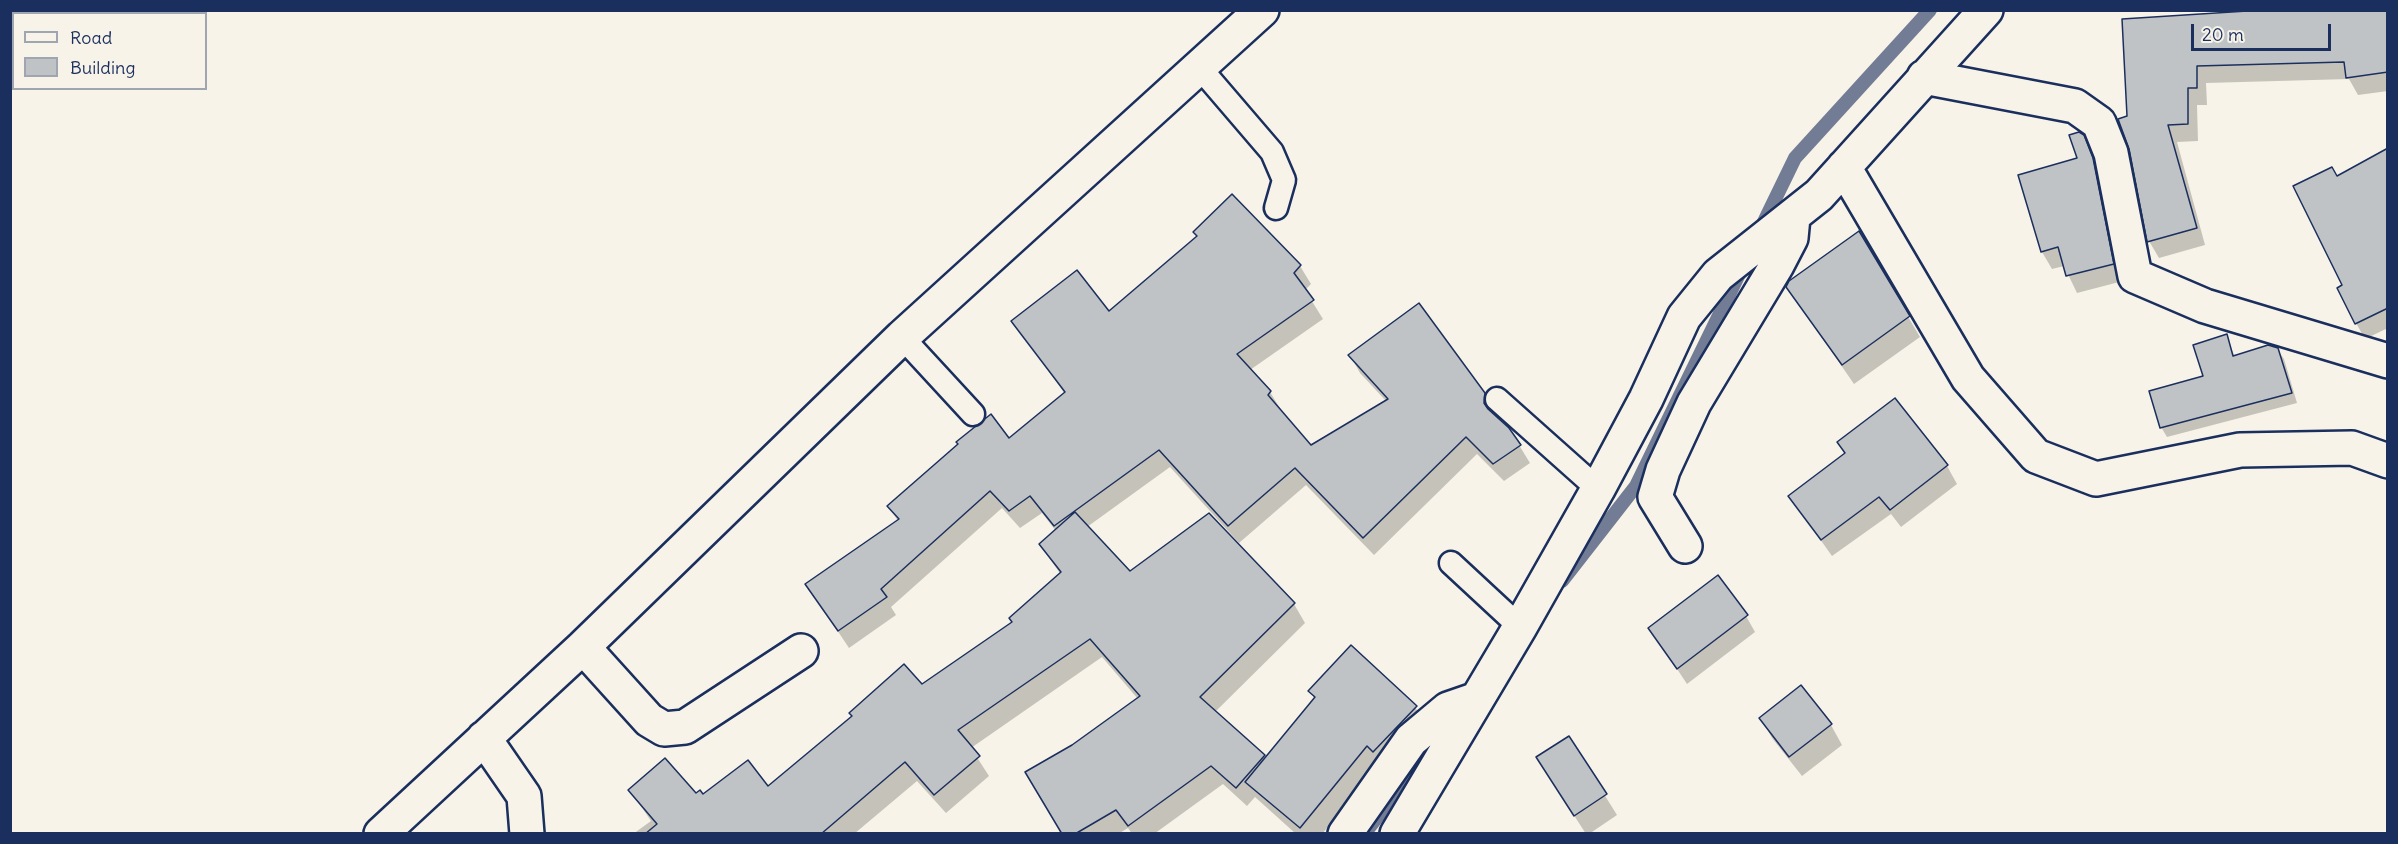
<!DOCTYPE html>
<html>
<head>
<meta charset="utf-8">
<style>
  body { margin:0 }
  #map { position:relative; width:2398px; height:844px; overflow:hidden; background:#f7f3e8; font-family:Delius,sans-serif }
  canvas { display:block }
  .frame { position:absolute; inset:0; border:12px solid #1b2f5e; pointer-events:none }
  .legend { position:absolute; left:12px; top:12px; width:195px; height:78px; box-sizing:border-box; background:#f7f3e8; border:2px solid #9fa5b1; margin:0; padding:8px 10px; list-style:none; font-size:18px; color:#1b2f5e }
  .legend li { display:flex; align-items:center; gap:12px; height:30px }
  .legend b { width:30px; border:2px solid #9fa5b1 }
  .scale { position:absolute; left:2191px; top:24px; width:140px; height:27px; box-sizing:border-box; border:3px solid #1b2f5e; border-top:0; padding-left:8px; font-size:18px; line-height:21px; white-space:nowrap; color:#1b2f5e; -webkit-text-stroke:4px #f7f3e8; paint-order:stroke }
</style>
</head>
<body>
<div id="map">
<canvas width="2398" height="844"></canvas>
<div class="frame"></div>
<ul class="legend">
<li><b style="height:8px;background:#f7f3e8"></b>Road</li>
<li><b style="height:16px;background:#c0c3c5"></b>Building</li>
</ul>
<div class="scale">20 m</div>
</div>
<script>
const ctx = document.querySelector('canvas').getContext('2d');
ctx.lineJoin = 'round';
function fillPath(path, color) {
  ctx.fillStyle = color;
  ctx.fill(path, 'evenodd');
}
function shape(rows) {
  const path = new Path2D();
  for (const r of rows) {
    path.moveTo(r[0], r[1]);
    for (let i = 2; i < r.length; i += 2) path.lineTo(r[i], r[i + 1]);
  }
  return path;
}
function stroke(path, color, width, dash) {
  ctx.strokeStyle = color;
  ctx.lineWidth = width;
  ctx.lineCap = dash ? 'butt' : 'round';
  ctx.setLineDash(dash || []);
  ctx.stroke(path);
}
fillPath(shape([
  [2253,10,2388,10,2388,91,2358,95,2349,79,2206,83,2207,105,2197,105,2198,141,2177,142,2205,245,2159,258,2149,241,2128,117],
  [2083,136,2102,177,2123,281,2077,293,2064,266,2052,269,2042,252,2020,176,2079,159],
  [2388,160,2388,328,2365,339,2356,323,2344,286,2337,177],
  [1232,196,1300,266,1311,284,1305,290,1323,319,1250,370,1270,392,1281,410,1311,447,1386,401,1360,373,1350,355,1484,394,1495,413,1494,417,1519,445,1530,463,1504,481,1477,454,1374,555,1306,485,1239,543,1170,467,1087,527,1130,573,1208,515,1294,604,1305,623,1215,712,1265,759,1315,700,1310,691,1415,707,1427,727,1379,765,1322,834,1296,834,1255,797,1247,806,1223,784,1154,834,1132,834,1128,828,1118,834,1063,834,1072,746,1138,699,1102,657,971,748,989,776,946,813,917,781,854,834,633,834,651,821,630,790,702,796,768,788,1013,623,1061,575,1040,544,1056,531,1042,513,1020,528,1002,508,891,607,896,615,849,648,807,585,898,521,889,507,1009,440,1065,394,1013,321,1109,313,1198,237,1195,233],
  [1859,234,1920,337,1854,384,1787,287],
  [2226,336,2235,357,2277,349,2284,359,2297,403,2167,437,2161,427,2204,377],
  [1895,400,1947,466,1957,484,1901,527,1891,514,1832,556,1790,497,1845,455,1839,443],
  [1746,616,1755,632,1687,684,1650,628],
  [1801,687,1831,725,1842,745,1802,776,1772,738,1761,718],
  [1569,738,1617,815,1589,834,1586,834,1550,778]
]), '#0003');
stroke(shape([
  [1760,230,1795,158,1930,10],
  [1562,581,1636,486,1743,266],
  [1364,834,1432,747]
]), '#727c95', 14);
const building = shape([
  [2263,10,2388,10,2388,72,2346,78,2344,62,2197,66,2197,88,2188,88,2188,124,2168,125,2197,228,2147,242,2129,149,2118,119,2127,116,2122,19,2263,10],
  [2079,132,2084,135,2093,158,2114,264,2066,276,2058,247,2041,252,2018,175,2077,158,2069,135,2079,132],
  [2388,148,2388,308,2355,324,2337,288,2342,285,2293,186,2332,167,2337,176,2388,148],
  [1232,194,1301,265,1294,273,1314,300,1237,354,1271,391,1268,395,1311,445,1388,399,1348,355,1419,303,1485,393,1484,403,1488,409,1509,428,1521,445,1493,464,1466,437,1363,538,1295,468,1228,526,1159,450,1054,526,1030,496,1009,511,990,491,881,589,887,597,838,631,805,584,899,519,887,506,958,444,956,442,991,414,1009,438,1065,392,1011,321,1077,270,1109,311,1197,236,1193,232,1232,194],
  [1859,231,1910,316,1842,365,1786,287,1789,281,1859,231],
  [2227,334,2233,356,2268,345,2278,348,2292,393,2160,428,2149,391,2203,376,2193,345,2227,334],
  [1895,398,1948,465,1890,510,1879,497,1821,540,1788,496,1845,453,1837,442,1895,398],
  [1075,512,1130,571,1209,513,1295,603,1200,697,1265,755,1236,788,1211,766,1128,826,1116,810,1075,834,1062,834,1025,772,1072,745,1140,696,1090,639,958,730,980,756,934,795,905,762,821,834,645,834,657,824,628,790,665,758,696,793,700,790,703,794,748,760,768,786,852,716,849,713,904,664,922,684,1012,622,1009,618,1061,572,1039,544,1075,512],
  [1718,575,1748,615,1677,669,1648,628,1718,575],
  [1351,645,1417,706,1373,752,1367,746,1300,828,1245,782,1315,697,1308,691,1351,645],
  [1801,685,1832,724,1789,757,1759,718,1801,685],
  [1569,736,1607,794,1574,816,1536,757,1569,736]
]);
fillPath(building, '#c0c3c5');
stroke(building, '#1b2f5e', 1.5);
const service = shape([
  [1200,68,1272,152,1284,180,1276,208],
  [902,337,973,414],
  [1497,399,1598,489],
  [1451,563,1520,627]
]);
const minor = shape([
  [1924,77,2075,106,2099,123,2111,153,2135,276,2205,306,2388,361],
  [1844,167,1968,378,2036,456,2096,479,2240,450,2352,448,2388,461],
  [1685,546,1655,497,1663,470,1694,403,1777,265,1791,238,1793,217],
  [583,647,649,720,664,729,685,727,801,651],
  [484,738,524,796,527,834],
  [381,834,583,647,902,337,1262,10],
  [1345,834,1411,740,1448,709,1477,699],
  [1397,834,1520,627,1598,489,1646,399,1684,317,1718,275,1819,195,1986,10]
]);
stroke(service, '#1b2f5e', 27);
stroke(minor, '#1b2f5e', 38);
stroke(service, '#f7f3e8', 22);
stroke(minor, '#f7f3e8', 33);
</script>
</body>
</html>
